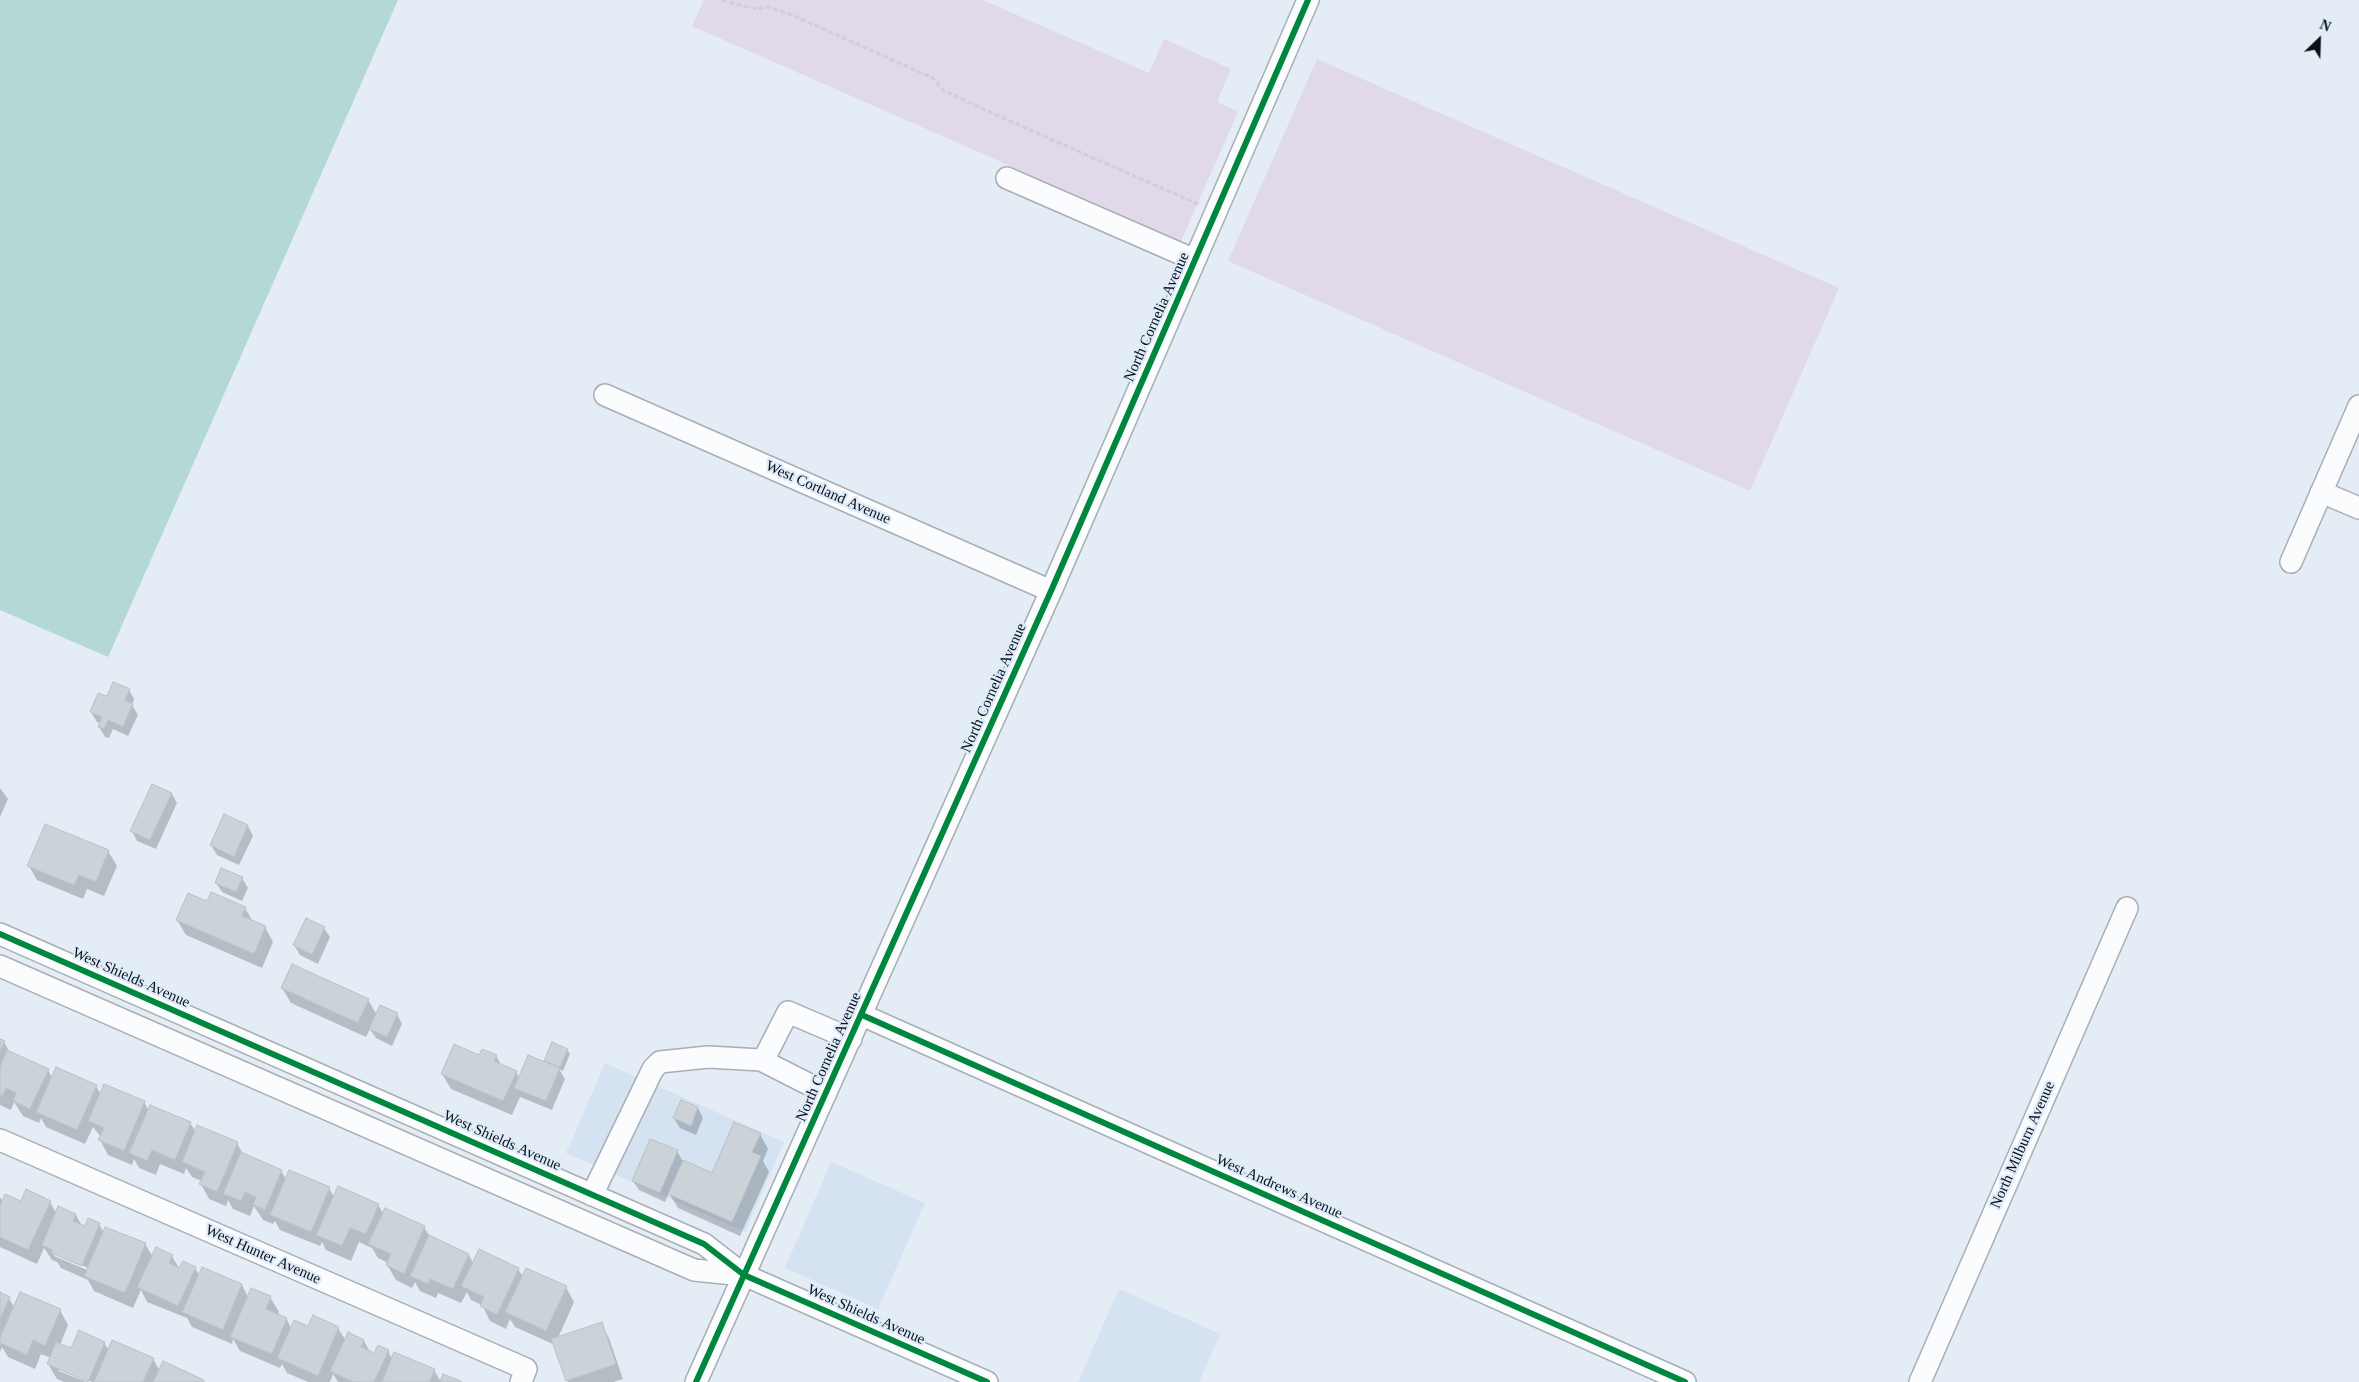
<!DOCTYPE html>
<html>
<head>
<meta charset="utf-8">
<style>
  body { margin:0 }
  #map { position:relative; width:2359px; height:1382px; overflow:hidden; background:#e4ecf5; font-family:Georgia,serif }
  canvas { display:block }
  .north { position:absolute; left:2294px; top:15px; width:50px; height:50px; -webkit-text-stroke:4px #deecfb; paint-order:stroke; rotate:24deg; font-size:14px; font-weight:700; line-height:20px; text-align:center; color:#0c1015 }
  .north::after { content:''; display:block; margin:auto; width:18px; height:22px; background:#0c1015; clip-path:polygon(50% 0,100% 100%,50% 72%,0 100%) }
</style>
</head>
<body>
<div id="map">
<canvas width="2359" height="1382"></canvas>
<div class="north">N</div>
</div>
<script>
const ctx = document.querySelector('canvas').getContext('2d');
ctx.lineJoin = 'round';
function fillPath(path, color) {
  ctx.fillStyle = color;
  ctx.fill(path, 'evenodd');
}
function shape(rows) {
  const path = new Path2D();
  for (const r of rows) {
    path.moveTo(r[0], r[1]);
    for (let i = 2; i < r.length; i += 2) path.lineTo(r[i], r[i + 1]);
  }
  return path;
}
function stroke(path, color, width, dash) {
  ctx.strokeStyle = color;
  ctx.lineWidth = width;
  ctx.lineCap = dash ? 'butt' : 'round';
  ctx.setLineDash(dash || []);
  ctx.stroke(path);
}
function drawText(font, color, halo, rows, align = 'center') {
  ctx.font = font + ' Georgia,serif';
  ctx.lineWidth = 4.5;
  ctx.setLineDash([]);
  ctx.textBaseline = 'middle';
  ctx.strokeStyle = halo;
  ctx.fillStyle = color;
  for (const [text, x, y, turn = 0] of rows) {
    ctx.save();
    ctx.translate(x, y);
    ctx.rotate((+turn || 0) * Math.PI / 180);
    ctx.textAlign = isNaN(turn) ? turn : align;
    if (halo) ctx.strokeText(text, 0, 0);
    ctx.fillText(text, 0, 0);
    ctx.restore();
  }
}
fillPath(shape([
  [605,1063,784,1142,745,1232,566,1153],
  [831,1162,925,1203,878,1309,785,1268],
  [1119,1289,1220,1334,1199,1382,1078,1382]
]), '#d4e2f2');
fillPath(shape([
  [704,0,983,0,1149,73,1164,39,1231,69,1217,102,1238,112,1181,241,692,26],
  [1317,59,1839,288,1750,491,1228,261]
]), '#e1d9ea');
fillPath(shape([
  [0,0,398,0,108,657,0,610]
]), '#b4d8d5');
fillPath(shape([
  [129,690,134,699,132,705,138,715,128,736,113,729,109,738,105,737,99,727,101,723,97,722,91,712,108,698],
  [0,788,8,799,0,817],
  [172,794,177,803,156,849,137,841,132,831],
  [225,815,248,826,253,836,239,865,217,855,211,845],
  [108,851,117,866,104,896,87,889,83,899,37,880,29,866],
  [242,878,248,888,242,901,222,892,216,883],
  [208,903,245,908,253,922,265,927,273,942,262,968,186,935,177,920],
  [324,928,330,937,318,964,300,955,294,945],
  [282,988,368,1000,377,1015,397,1014,402,1024,392,1046,376,1038,370,1029,366,1037,291,1003],
  [0,1040,4,1042,10,1053,48,1070,52,1078,96,1086,101,1095,144,1102,149,1111,151,1106,190,1123,196,1132,237,1143,243,1154,281,1171,286,1179,329,1188,334,1197,378,1205,383,1213,424,1227,430,1237,469,1255,473,1263,518,1269,523,1277,566,1287,574,1302,558,1338,601,1323,609,1338,623,1379,613,1382,568,1382,555,1345,515,1327,510,1319,506,1329,490,1321,482,1305,471,1300,467,1292,461,1303,438,1293,436,1298,420,1291,415,1282,412,1288,396,1280,387,1265,388,1263,378,1258,372,1248,359,1242,351,1261,326,1250,322,1242,320,1246,280,1230,275,1221,273,1224,263,1220,254,1206,250,1216,233,1209,228,1200,226,1206,209,1199,201,1184,202,1181,192,1177,186,1168,184,1174,160,1164,156,1175,139,1168,134,1159,132,1165,108,1155,100,1140,101,1137,93,1127,85,1144,46,1127,41,1118,39,1123,23,1116,14,1102,11,1110,0,1105],
  [567,1050,570,1054,563,1071,559,1069,565,1079,552,1110,520,1097,512,1115,451,1089,442,1074,480,1057,496,1056,502,1066,516,1072,519,1078,548,1064,546,1060],
  [698,1108,703,1118,696,1135,680,1128,674,1118],
  [760,1134,768,1149,763,1161,769,1172,740,1236,678,1208,669,1193,665,1202,639,1190,633,1181,677,1151,683,1162,712,1175],
  [0,1197,3,1202,50,1202,56,1213,76,1215,82,1226,86,1227,99,1224,104,1233,145,1244,153,1257,172,1256,180,1270,195,1268,199,1275,202,1269,242,1285,248,1297,270,1297,279,1312,278,1315,286,1318,291,1328,338,1328,346,1341,364,1341,370,1352,375,1354,388,1351,392,1359,434,1370,441,1382,338,1382,333,1374,330,1382,308,1382,287,1373,282,1364,280,1368,240,1351,233,1339,232,1344,192,1327,187,1318,147,1302,141,1290,133,1308,94,1291,88,1280,61,1268,57,1262,52,1260,44,1248,37,1264,0,1247],
  [54,1253,88,1268,87,1270,54,1256],
  [0,1293,9,1298,14,1307,60,1310,68,1325,60,1345,72,1350,104,1343,109,1350,153,1359,160,1371,203,1382,92,1382,59,1368,59,1371,86,1382,64,1382,57,1379,48,1364,51,1358,41,1354,35,1369,8,1357,2,1347,0,1352]
]), '#0003');
const building = shape([
  [113,682,130,689,125,700,133,704,123,727,108,720,104,729,98,727,102,717,90,712,98,693,107,696,113,682],
  [152,784,172,793,150,840,130,831,152,784],
  [224,814,248,825,234,857,210,845,224,814],
  [45,824,109,850,96,882,79,875,74,885,27,866,45,824],
  [221,868,243,877,236,892,215,883,221,868],
  [211,892,246,907,242,916,266,926,254,954,176,920,188,893,207,901,211,892],
  [306,918,325,927,312,955,293,945,306,918],
  [292,964,369,999,358,1023,281,988,292,964],
  [380,1005,398,1013,387,1037,369,1029,380,1005],
  [0,1039,5,1041,0,1051,0,1039],
  [552,1042,568,1049,560,1067,544,1061,552,1042],
  [454,1044,479,1055,482,1049,497,1055,494,1061,517,1071,503,1101,441,1074,454,1044],
  [7,1050,49,1069,30,1109,13,1101,16,1093,6,1088,2,1096,0,1095,0,1067,7,1050],
  [528,1055,560,1068,546,1101,514,1088,528,1055],
  [56,1067,97,1085,77,1130,36,1112,56,1067],
  [104,1084,145,1101,124,1151,98,1140,104,1128,88,1121,104,1084],
  [681,1100,698,1107,691,1126,673,1118,681,1100],
  [150,1105,191,1122,175,1160,152,1150,147,1161,129,1153,150,1105],
  [734,1122,761,1133,752,1152,761,1156,732,1222,668,1194,683,1160,712,1173,734,1122],
  [197,1125,238,1142,217,1192,199,1184,205,1172,182,1162,197,1125],
  [650,1139,678,1150,660,1193,632,1181,650,1139],
  [241,1152,282,1170,265,1210,253,1205,256,1197,245,1192,241,1201,223,1194,241,1152],
  [289,1170,330,1187,311,1232,270,1215,289,1170],
  [338,1186,379,1204,366,1234,350,1228,342,1246,316,1235,338,1186],
  [26,1189,51,1201,28,1250,0,1237,0,1206,5,1194,21,1201,26,1189],
  [58,1206,76,1214,73,1221,85,1226,88,1218,100,1223,82,1266,51,1253,52,1250,42,1245,58,1206],
  [385,1208,425,1226,404,1274,386,1265,391,1254,368,1244,385,1208],
  [105,1227,146,1243,125,1293,84,1276,105,1227],
  [429,1235,469,1254,453,1289,430,1279,428,1284,410,1276,429,1235],
  [156,1247,173,1255,169,1263,179,1268,183,1261,196,1267,178,1306,137,1287,156,1247],
  [479,1249,519,1268,497,1315,480,1306,484,1297,461,1286,479,1249],
  [202,1267,242,1284,223,1330,182,1312,202,1267],
  [526,1268,567,1286,546,1331,505,1312,526,1268],
  [251,1288,271,1296,266,1309,287,1318,272,1354,230,1337,251,1288],
  [0,1292,10,1297,0,1319,0,1292],
  [20,1292,61,1309,45,1346,33,1340,27,1355,0,1343,0,1337,20,1292],
  [313,1315,339,1327,318,1376,277,1358,294,1320,308,1326,313,1315],
  [602,1322,616,1364,566,1381,551,1339,602,1322],
  [79,1330,105,1342,88,1382,47,1364,56,1342,71,1348,79,1330],
  [348,1332,364,1340,361,1347,374,1353,378,1345,389,1350,374,1382,353,1382,330,1371,348,1332],
  [112,1340,154,1358,143,1382,94,1382,112,1340],
  [394,1352,435,1369,430,1382,382,1382,394,1352],
  [163,1361,204,1380,203,1382,153,1382,163,1361],
  [443,1374,461,1381,461,1382,440,1382,443,1374]
]);
fillPath(building, '#cbd3d8');
stroke(building, '#bac1c6', 1);
const minor = shape([
  [1007,178,1195,260],
  [605,395,1051,591],
  [2321,492,2359,508],
  [2291,562,2359,406],
  [0,934,704,1244,744,1275,987,1382],
  [0,966,694,1270,744,1275],
  [862,1015,1685,1382],
  [761,1060,826,1093],
  [0,1140,526,1369,521,1382],
  [592,1195,653,1069,660,1062,708,1057,761,1060,766,1055,788,1012,851,1039],
  [696,1382,1051,591,1308,0],
  [1920,1382,2127,908]
]);
stroke(minor, '#a9aeb5', 24);
stroke(shape([
  [722,0,756,9,768,7,790,14,933,78,943,90,985,110,1200,205]
]), '#ced0d2', 3, [5, 2.5]);
stroke(minor, '#fbfcfe', 21);
stroke(shape([
  [0,934,704,1244,744,1275,987,1382],
  [862,1015,1685,1382],
  [696,1382,1051,591,1308,0]
]), '#00873e', 6);
drawText('15px', '#0c1015', '#deecfb', [
  ["North Cornelia Avenue",1157,317,-66],
  ["West Cortland Avenue",828,493,24],
  ["North Cornelia Avenue",994,688,-66],
  ["West Shields Avenue",131,978,24],
  ["North Cornelia Avenue",829,1057,-66],
  ["West Shields Avenue",502,1141,24],
  ["North Milburn Avenue",2023,1145,-66],
  ["West Andrews Avenue",1279,1187,24],
  ["West Hunter Avenue",263,1255,24],
  ["West Shields Avenue",866,1315,24]
]);
</script>
</body>
</html>
